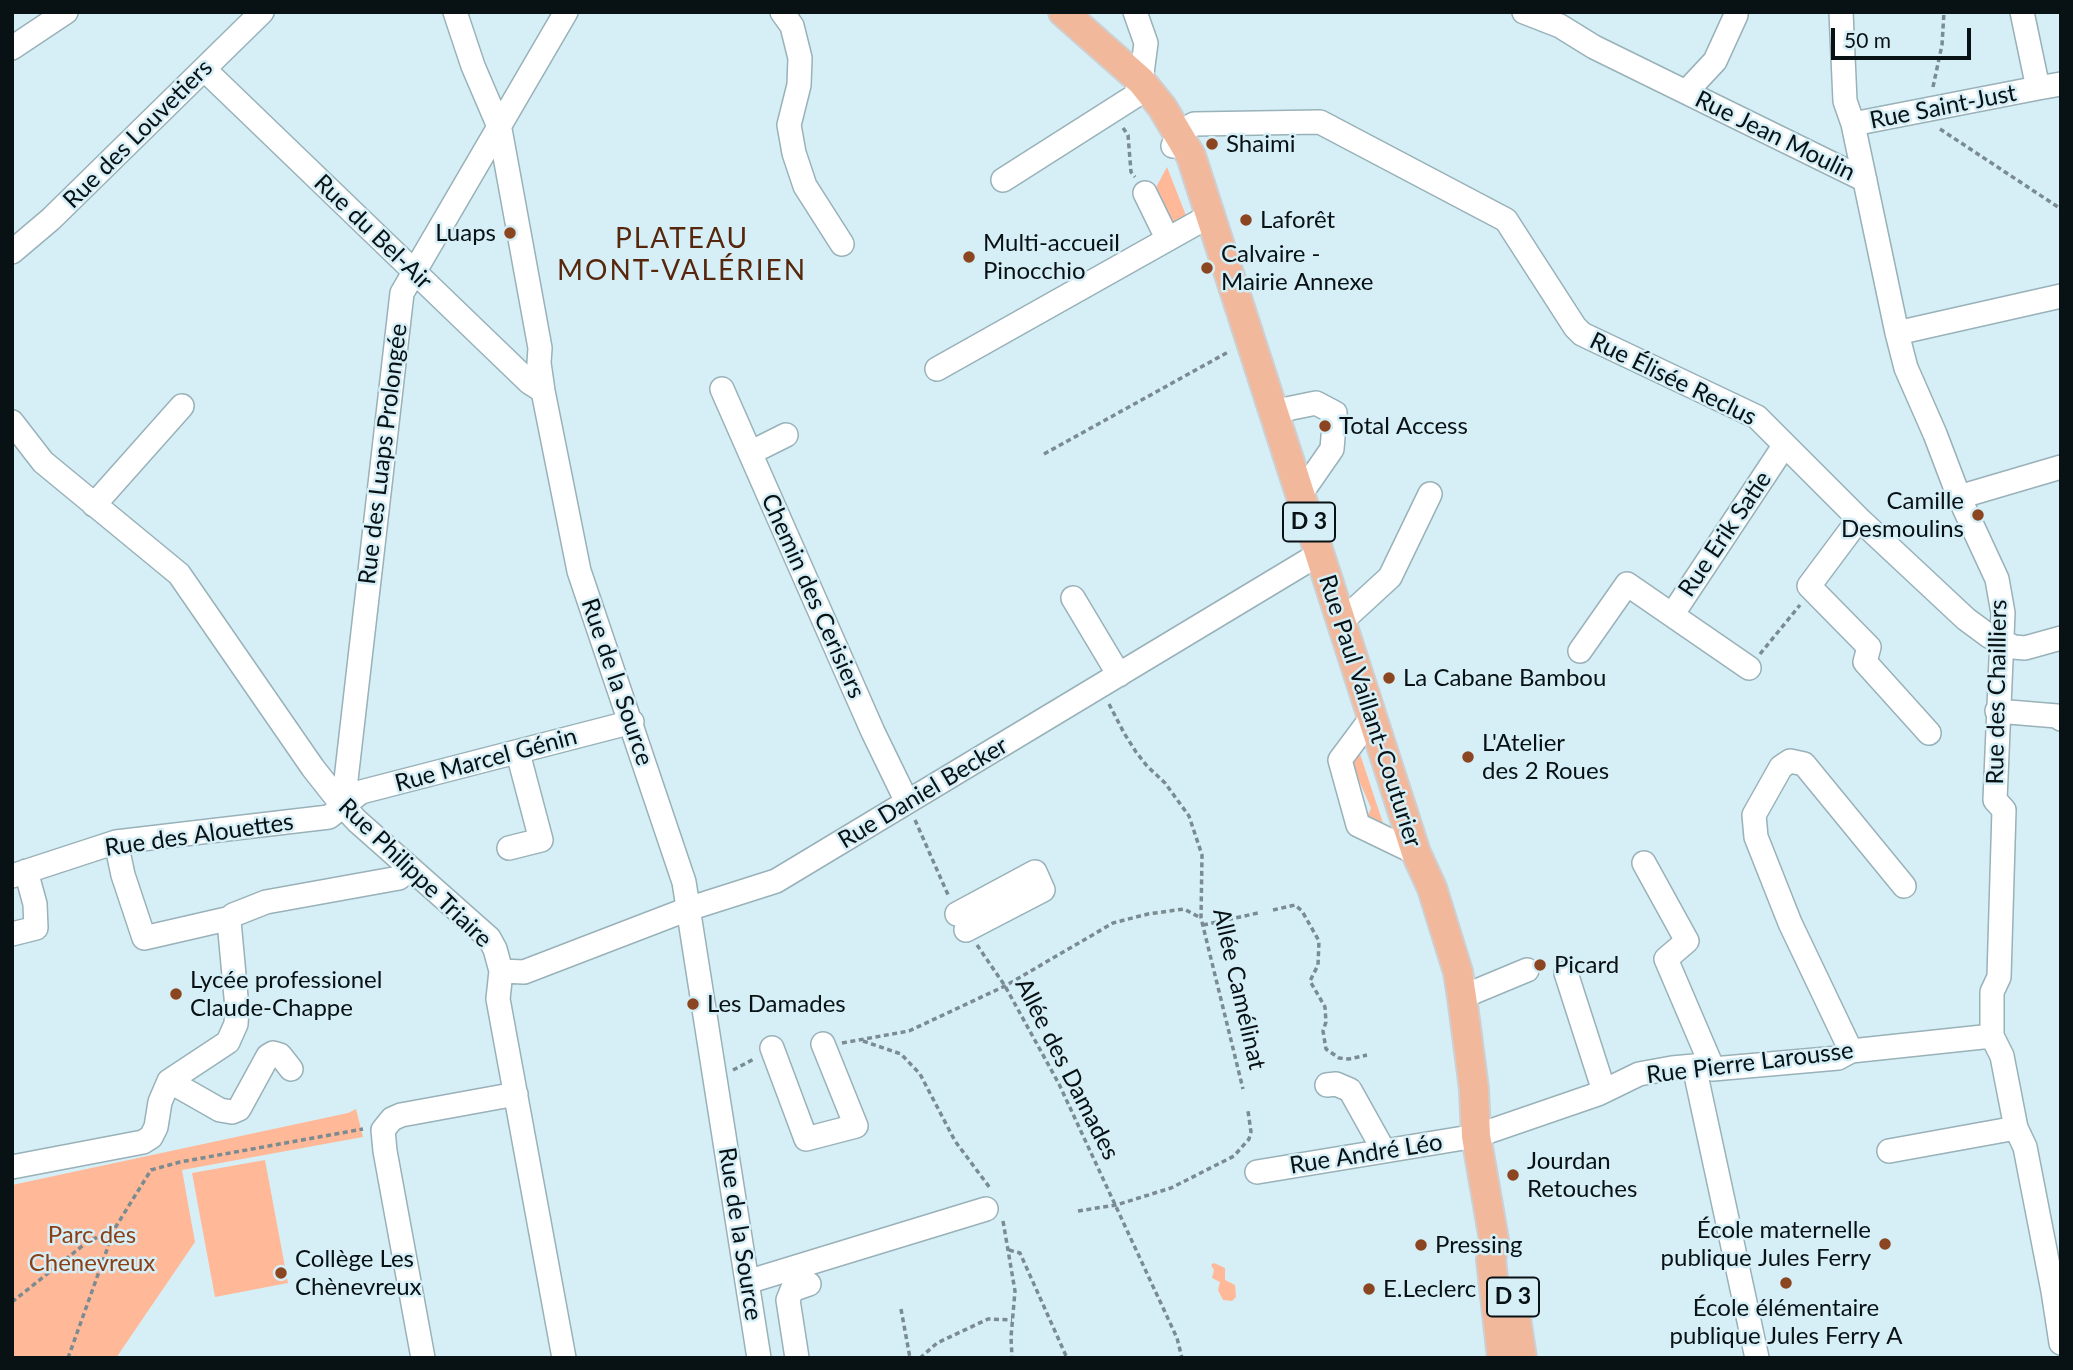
<!DOCTYPE html>
<html>
<head>
<meta charset="utf-8">
<style>
  body { margin:0 }
  #map { position:relative; width:2073px; height:1370px; overflow:hidden; background:#d6eff7; font-family:Lato,sans-serif }
  canvas { display:block }
  .frame { position:absolute; inset:0; border:14px solid #081114; pointer-events:none }
  .scale { position:absolute; left:1831px; top:28px; width:140px; height:32px; box-sizing:border-box; border:4px solid #081114; border-top:0; padding-left:9px; font-size:21px; line-height:24px; white-space:nowrap; color:#081114; -webkit-text-stroke:5px #d6eff7; paint-order:stroke }
</style>
</head>
<body>
<div id="map">
<canvas width="2073" height="1370"></canvas>
<div class="frame"></div>
<div class="scale">50 m</div>
</div>
<script>
const ctx = document.querySelector('canvas').getContext('2d');
ctx.lineJoin = 'round';
function fillPath(path, color) {
  ctx.fillStyle = color;
  ctx.fill(path, 'evenodd');
}
function shape(rows) {
  const path = new Path2D();
  for (const r of rows) {
    path.moveTo(r[0], r[1]);
    for (let i = 2; i < r.length; i += 2) path.lineTo(r[i], r[i + 1]);
  }
  return path;
}
function stroke(path, color, width, dash) {
  ctx.strokeStyle = color;
  ctx.lineWidth = width;
  ctx.lineCap = dash ? 'butt' : 'round';
  ctx.setLineDash(dash || []);
  ctx.stroke(path);
}
function drawText(font, color, halo, rows, align = 'center') {
  ctx.font = font + ' Lato,sans-serif';
  ctx.lineWidth = 5;
  ctx.setLineDash([]);
  ctx.textBaseline = 'middle';
  ctx.strokeStyle = halo;
  ctx.fillStyle = color;
  for (const [text, x, y, turn = 0] of rows) {
    ctx.save();
    ctx.translate(x, y);
    ctx.rotate((+turn || 0) * Math.PI / 180);
    ctx.textAlign = isNaN(turn) ? turn : align;
    if (halo) ctx.strokeText(text, 0, 0);
    ctx.fillText(text, 0, 0);
    ctx.restore();
  }
}
fillPath(shape([
  [1167,167,1187,218,1172,226,1154,191],
  [1357,745,1386,832,1367,818,1371,808,1351,762],
  [356,1109,363,1137,182,1170,195,1242,116,1358,12,1358,12,1185,348,1113],
  [265,1160,288,1283,215,1297,192,1173],
  [1214,1263,1225,1268,1225,1280,1235,1285,1236,1297,1232,1301,1223,1300,1218,1290,1220,1282,1212,1278,1214,1270,1211,1265]
]), '#ffb898');
const minor = shape([
  [455,12,473,66,500,129,540,348,539,363,543,391,579,571,684,882,759,1358],
  [782,12,792,26,800,58,799,85,789,125,794,153,805,186,842,244],
  [1524,12,1560,26,1594,47,1865,180],
  [1841,12,1845,101,1853,124,1897,333,1906,368,1935,434,1959,497,1997,579,2003,613,1995,800,2004,810,1999,977,1992,992,1992,1036,2002,1056,2016,1128,2025,1147,2053,1291,2061,1343],
  [12,48,66,12],
  [204,69,529,382,543,391],
  [2038,88,2061,84],
  [1686,92,1715,61,1736,15],
  [1853,124,2038,88,2022,12],
  [1173,146,1178,134,1194,124,1320,122,1506,220,1575,327,1582,334,1757,417,1859,519,1966,619,1989,636,2014,647,2025,648,2061,638],
  [1003,180,1135,96,1141,81,1146,43,1135,12],
  [1145,193,1167,238],
  [12,252,51,219,262,12],
  [1897,333,2061,296],
  [937,369,1211,215],
  [722,389,873,732,907,802],
  [1272,412,1316,403,1335,413,1332,449,1300,495],
  [12,422,43,462,179,574,313,768,343,806,357,821,489,938,495,949,501,971,498,999,564,1358],
  [750,453,786,435],
  [1959,497,2061,467],
  [94,505,182,406],
  [1859,519,1809,586,1869,647,1865,662,1929,733],
  [1073,598,1119,675],
  [1341,622,1390,577,1430,494],
  [1580,651,1627,584,1672,615],
  [1749,668,1672,615,1784,446],
  [1997,711,2057,716,2061,719],
  [1372,717,1340,760,1358,825,1416,853],
  [343,806,402,293,566,12],
  [116,842,123,875,144,938,231,918],
  [509,848,541,840,518,753],
  [1644,863,1687,941,1666,959,1713,1069],
  [12,876,116,842,329,817,361,792,632,722],
  [957,914,1035,872,1043,890,966,930],
  [12,934,36,928,35,904,26,871],
  [501,971,524,972,688,909,776,881,1319,554],
  [1566,973,1604,1091],
  [1462,997,1527,970],
  [772,1048,806,1139,856,1126,823,1044],
  [1851,1051,1790,923,1756,837,1754,815,1781,767,1790,761,1804,764,1904,886],
  [1694,1066,1757,1358],
  [169,1081,220,1110,232,1112,239,1109,268,1056,273,1053,280,1055,291,1069],
  [1327,1085,1336,1084,1350,1090,1384,1151],
  [1889,1151,2016,1128],
  [12,1167,143,1142,151,1137,156,1127,160,1102,169,1081,228,1042,236,1024,237,1008,229,921,233,915,266,902,399,878,410,868],
  [1257,1172,1476,1136,1598,1094,1639,1074,1672,1068,1694,1066,1713,1069,1838,1058,1851,1051,1992,1036],
  [747,1282,986,1209],
  [423,1358,385,1151,383,1130,392,1119,401,1115,516,1094],
  [797,1358,788,1300,792,1290,809,1284]
]);
const major = shape([
  [1063,12,1141,81,1162,107,1191,156,1416,853,1432,888,1458,972,1462,997,1474,1089,1476,1136,1494,1240,1491,1260,1502,1358],
  [1515,1312,1522,1358]
]);
stroke(minor, '#99b1b8', 26);
stroke(major, '#cecfd0', 32);
stroke(shape([
  [1933,87,1942,45,1944,12],
  [1123,128,1128,135,1131,172,1135,177],
  [1940,129,2061,209],
  [1044,454,1230,351],
  [1760,654,1800,605],
  [1109,704,1124,733,1136,752,1147,766,1165,783,1189,816,1202,855,1201,918,1243,1089],
  [915,820,949,897],
  [1273,910,1295,905,1302,911,1319,941,1318,965,1310,981,1325,1007,1326,1022,1323,1031,1326,1049,1339,1058,1349,1059,1367,1055],
  [1203,925,1258,913],
  [977,945,1005,986,1059,1084,1177,1338,1182,1358],
  [863,1041,901,1054,920,1074,955,1141,990,1188],
  [842,1043,909,1031,1005,986,1113,923,1148,914,1184,909,1201,918],
  [733,1070,754,1059],
  [1078,1211,1116,1205,1171,1188,1234,1156,1249,1139,1251,1132,1248,1111],
  [1003,1221,1015,1291,1011,1337,1012,1358],
  [1009,1250,1020,1253,1067,1358],
  [12,1302,86,1243,115,1228,151,1170,180,1162,363,1129],
  [901,1309,910,1358],
  [68,1358,114,1230],
  [920,1358,937,1343,988,1319,1012,1320]
]), '#7a8b91', 3.5, [5, 3.5]);
stroke(minor, '#fff', 23);
stroke(major, '#f2b89c', 28);
for (const [x, y, r, color] of [
  [1212,144,7,"#8b4520"],
  [1246,220,7,"#8b4520"],
  [510,233,7,"#8b4520"],
  [969,257,7,"#8b4520"],
  [1207,268,7,"#8b4520"],
  [1325,426,7,"#8b4520"],
  [1978,515,7,"#8b4520"],
  [1389,678,7,"#8b4520"],
  [1468,757,7,"#8b4520"],
  [1540,965,7,"#8b4520"],
  [176,994,7,"#8b4520"],
  [693,1004,7,"#8b4520"],
  [1513,1175,7,"#8b4520"],
  [1885,1244,7,"#8b4520"],
  [1421,1245,7,"#8b4520"],
  [281,1273,7,"#8b4520"],
  [1786,1283,7,"#8b4520"],
  [1369,1289,7,"#8b4520"]
]) {
  const dot = new Path2D();
  dot.arc(x, y, r, 0, 2 * Math.PI);
  ctx.fillStyle = color;
  ctx.fill(dot);
  stroke(dot, '#d6eff7', 2.5);
}
for (const [x, y, w] of [
  [1309,522,52],
  [1513,1297,52]
]) {
  const box = new Path2D();
  box.roundRect(x - w / 2, y - 19.5, w, 39, 5);
  ctx.fillStyle = '#d6eff7';
  ctx.fill(box);
  stroke(box, '#081114', 2);
}
drawText('bold 23px', '#081114', null, [
  ["D 3",1309,522],
  ["D 3",1513,1297]
]);
drawText('24px', '#081114', '#d6eff7', [
  ["Rue Saint-Just",1943,107,-11],
  ["Rue des Louvetiers",138,134,-45],
  ["Rue Jean Moulin",1775,136,26],
  ["Rue du Bel-Air",373,232,44],
  ["Rue Élisée Reclus",1673,379,26],
  ["Rue des Luaps Prolongée",383,454,-83],
  ["Rue Erik Satie",1725,534,-56],
  ["Chemin des Cerisiers",813,596,66],
  ["Rue de la Source",617,682,71],
  ["Rue des Chailliers",1997,692,-89],
  ["Rue Paul Vaillant-Couturier",1370,711,72],
  ["Rue Marcel Génin",486,760,-15],
  ["Rue Daniel Becker",923,793,-31],
  ["Rue des Alouettes",199,835,-8],
  ["Rue Philippe Triaire",415,873,44],
  ["Allée Camélinat",1239,989,77],
  ["Rue Pierre Larousse",1750,1063,-7],
  ["Allée des Damades",1067,1069,63],
  ["Rue André Léo",1366,1154,-9],
  ["Rue de la Source",740,1234,81]
]);
drawText('24px', '#081114', '#d6eff7', [
  ["Shaimi",1226,144],
  ["Laforêt",1260,220],
  ["Luaps",496,233,"right"],
  ["Multi-accueil",983,243],
  ["Pinocchio",983,271],
  ["Calvaire -",1221,254],
  ["Mairie Annexe",1221,282],
  ["Total Access",1339,426],
  ["Camille",1964,501,"right"],
  ["Desmoulins",1964,529,"right"],
  ["La Cabane Bambou",1403,678],
  ["L'Atelier",1482,743],
  ["des 2 Roues",1482,771],
  ["Picard",1554,965],
  ["Lycée professionel",190,980],
  ["Claude-Chappe",190,1008],
  ["Les Damades",707,1004],
  ["Jourdan",1527,1161],
  ["Retouches",1527,1189],
  ["École maternelle",1871,1230,"right"],
  ["publique Jules Ferry",1871,1258,"right"],
  ["Pressing",1435,1245],
  ["Collège Les",295,1259],
  ["Chènevreux",295,1287],
  ["E.Leclerc",1383,1289],
  ["École élémentaire",1786,1308,"center"],
  ["publique Jules Ferry A",1786,1336,"center"]
], 'left');
drawText('24px', '#8a3f16', '#d6eff7', [
  ["Parc des",92,1235],
  ["Chenevreux",92,1263]
]);
ctx.letterSpacing = '2px';
drawText('28px', '#57270d', '#d6eff7', [
  ["PLATEAU",682,239],
  ["MONT-VALÉRIEN",682,271]
]);
ctx.letterSpacing = '0px';
</script>
</body>
</html>
